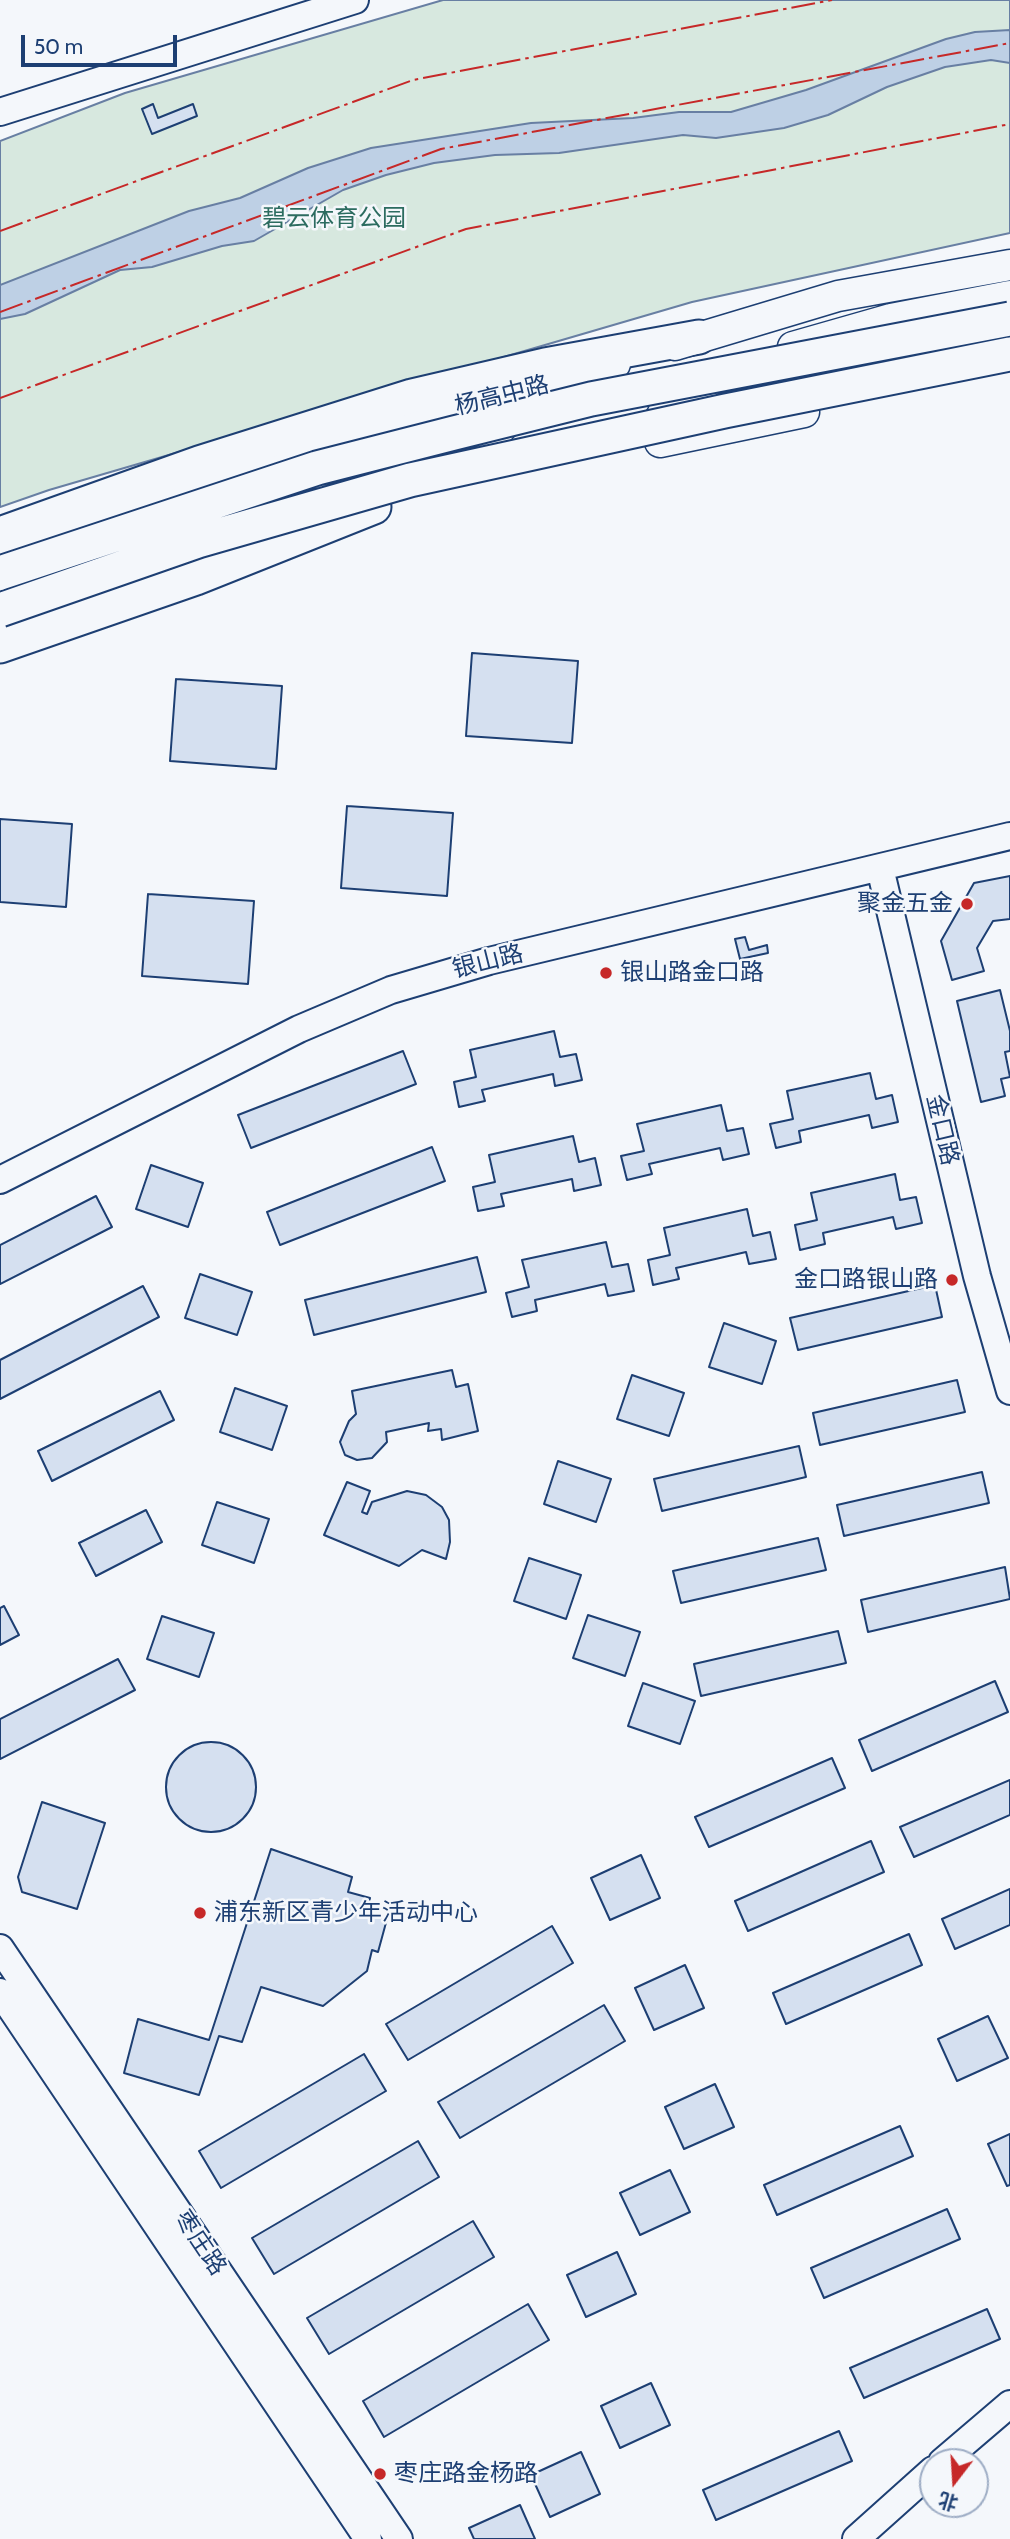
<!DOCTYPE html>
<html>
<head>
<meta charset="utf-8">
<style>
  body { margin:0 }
  #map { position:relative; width:1010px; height:2539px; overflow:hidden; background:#f4f7fb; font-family:Cabin,"Noto Sans SC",sans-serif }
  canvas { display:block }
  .north { position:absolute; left:919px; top:2448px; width:70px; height:70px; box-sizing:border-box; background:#f4f7fb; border:2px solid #9eadc5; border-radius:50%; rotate:197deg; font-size:19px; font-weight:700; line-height:28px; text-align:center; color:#1d3f73 }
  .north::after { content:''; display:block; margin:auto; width:24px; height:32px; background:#c62828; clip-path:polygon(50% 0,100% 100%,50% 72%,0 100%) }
  .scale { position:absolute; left:21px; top:35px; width:156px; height:32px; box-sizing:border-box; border:4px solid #1d3f73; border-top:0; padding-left:9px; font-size:21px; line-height:24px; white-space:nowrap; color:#1d3f73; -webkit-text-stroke:5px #f4f7fb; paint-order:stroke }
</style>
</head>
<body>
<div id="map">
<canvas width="1010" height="2539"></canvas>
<div class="north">北</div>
<div class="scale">50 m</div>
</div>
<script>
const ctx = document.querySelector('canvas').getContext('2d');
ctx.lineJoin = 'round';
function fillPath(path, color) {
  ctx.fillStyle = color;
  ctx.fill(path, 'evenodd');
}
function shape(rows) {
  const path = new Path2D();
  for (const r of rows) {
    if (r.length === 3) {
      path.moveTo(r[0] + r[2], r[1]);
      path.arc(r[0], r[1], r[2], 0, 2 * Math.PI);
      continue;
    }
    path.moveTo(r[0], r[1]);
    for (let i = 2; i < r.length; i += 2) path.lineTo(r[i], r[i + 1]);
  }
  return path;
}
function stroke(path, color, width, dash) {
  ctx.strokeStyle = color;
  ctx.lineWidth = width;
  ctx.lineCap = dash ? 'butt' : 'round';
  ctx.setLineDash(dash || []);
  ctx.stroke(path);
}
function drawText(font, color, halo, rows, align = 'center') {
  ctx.font = font + ' Cabin,"Noto Sans SC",sans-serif';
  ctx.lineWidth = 5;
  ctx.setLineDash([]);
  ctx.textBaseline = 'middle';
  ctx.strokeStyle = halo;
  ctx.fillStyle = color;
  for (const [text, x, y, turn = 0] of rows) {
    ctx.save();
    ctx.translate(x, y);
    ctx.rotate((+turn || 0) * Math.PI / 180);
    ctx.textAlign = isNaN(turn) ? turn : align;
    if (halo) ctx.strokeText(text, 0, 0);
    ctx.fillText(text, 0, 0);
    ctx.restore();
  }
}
const green = shape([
  [443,0,1010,0,1010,233,692,302,49,490,0,507,0,141,125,93,443,0]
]);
fillPath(green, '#d7e8df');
stroke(green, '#687fa3', 2);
const water = shape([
  [1010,30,1010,63,991,60,945,67,887,87,828,115,784,128,716,138,683,135,559,153,495,155,434,163,386,175,343,190,254,241,222,246,152,267,120,270,25,314,0,319,0,285,189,211,240,198,308,168,371,148,531,123,633,118,679,112,731,112,806,90,946,39,975,32,1010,30]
]);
fillPath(water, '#bed0e5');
stroke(water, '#687fa3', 2);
const building = shape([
  [153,104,158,118,193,104,197,116,152,134,142,109,153,104],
  [472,653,578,661,572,743,466,736,472,653],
  [176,679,282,686,276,769,170,761,176,679],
  [347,806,453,813,447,896,341,888,347,806],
  [0,819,72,824,66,907,0,902,0,819],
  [1010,876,1010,919,993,921,977,948,984,971,952,980,941,941,974,883,1010,876],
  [148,894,254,901,248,984,142,976,148,894],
  [745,937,749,950,767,945,768,953,740,959,735,939,745,937],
  [1000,990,1010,1031,1010,1051,1005,1052,1010,1077,1001,1079,1005,1096,981,1102,957,1001,1000,990],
  [554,1031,560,1057,576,1054,582,1080,555,1086,553,1074,482,1090,485,1101,459,1107,454,1082,476,1077,470,1050,554,1031],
  [403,1051,416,1084,251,1148,238,1115,403,1051],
  [870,1073,876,1099,892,1095,898,1122,872,1128,869,1115,799,1131,801,1142,776,1148,770,1124,793,1119,787,1091,870,1073],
  [721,1105,727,1131,743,1128,749,1154,723,1160,720,1148,649,1164,652,1174,627,1180,621,1156,644,1151,637,1124,721,1105],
  [573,1136,579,1162,595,1158,601,1185,574,1191,572,1179,501,1194,504,1206,478,1211,473,1187,495,1182,489,1155,573,1136],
  [432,1147,445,1181,280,1245,267,1212,432,1147],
  [151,1165,203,1183,188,1227,136,1209,151,1165],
  [895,1174,900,1200,916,1197,922,1223,896,1229,893,1217,823,1233,825,1244,800,1250,795,1225,817,1220,811,1193,895,1174],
  [96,1196,112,1227,0,1284,0,1245,96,1196],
  [747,1209,753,1236,770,1232,776,1259,749,1264,746,1252,676,1268,679,1279,653,1285,648,1260,670,1255,664,1228,747,1209],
  [606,1242,612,1267,628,1264,634,1291,608,1296,605,1284,535,1300,537,1311,512,1317,506,1293,529,1287,522,1260,606,1242],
  [477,1257,486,1292,314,1335,305,1300,477,1257],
  [200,1274,252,1292,237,1335,185,1318,200,1274],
  [935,1285,942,1317,798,1350,790,1318,935,1285],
  [143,1286,159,1317,0,1399,0,1360,143,1286],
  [724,1323,776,1341,762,1384,709,1367,724,1323],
  [452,1370,456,1387,468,1384,478,1431,442,1440,441,1429,428,1431,429,1423,386,1432,387,1442,372,1458,357,1460,345,1455,340,1442,349,1421,356,1414,352,1391,452,1370],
  [632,1375,684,1393,669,1436,617,1419,632,1375],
  [957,1380,965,1412,820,1445,813,1413,957,1380],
  [235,1388,287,1406,272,1450,220,1432,235,1388],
  [160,1391,174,1420,52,1481,38,1451,160,1391],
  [799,1446,806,1477,662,1511,654,1479,799,1446],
  [558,1461,611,1479,596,1522,544,1504,558,1461],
  [982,1472,989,1503,844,1536,837,1505,982,1472],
  [347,1482,370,1491,362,1512,367,1514,372,1502,407,1491,426,1495,442,1507,449,1520,450,1542,446,1559,422,1550,399,1566,324,1535,347,1482],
  [217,1502,269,1519,254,1563,202,1545,217,1502],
  [146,1510,162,1542,96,1576,79,1543,146,1510],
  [818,1538,826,1570,681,1603,673,1571,818,1538],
  [529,1558,581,1575,566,1619,514,1601,529,1558],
  [1005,1567,1010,1599,868,1632,861,1600,1005,1567],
  [4,1606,19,1635,0,1645,0,1608,4,1606],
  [588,1615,640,1632,625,1676,573,1658,588,1615],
  [162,1616,214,1633,199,1677,147,1659,162,1616],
  [838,1631,846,1663,701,1696,694,1664,838,1631],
  [118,1659,135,1690,0,1759,0,1719,118,1659],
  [995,1681,1008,1712,872,1771,859,1740,995,1681],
  [643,1683,695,1701,680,1744,628,1726,643,1683],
  [211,1787,45],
  [832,1758,845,1788,709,1847,695,1817,832,1758],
  [1010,1780,1010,1815,914,1857,900,1827,1010,1780],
  [42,1802,105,1823,77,1909,22,1892,18,1877,42,1802],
  [871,1841,884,1872,748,1931,735,1901,871,1841],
  [271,1849,352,1877,348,1892,370,1898,366,1913,387,1919,378,1952,372,1950,367,1971,323,2006,261,1987,242,2042,219,2036,199,2095,124,2073,138,2019,209,2040,271,1849],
  [641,1855,660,1898,610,1920,591,1878,641,1855],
  [1010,1889,1010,1925,955,1949,942,1919,1010,1889],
  [552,1926,573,1963,408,2060,386,2024,552,1926],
  [909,1934,922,1965,786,2024,773,1993,909,1934],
  [685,1965,704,2008,654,2030,635,1988,685,1965],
  [604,2005,625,2041,460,2138,438,2102,604,2005],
  [988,2016,1008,2058,957,2081,938,2039,988,2016],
  [364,2054,386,2091,221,2188,199,2151,364,2054],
  [715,2084,734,2127,684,2149,665,2107,715,2084],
  [900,2126,913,2156,777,2215,764,2185,900,2126],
  [1010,2134,1010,2185,1007,2186,988,2144,1010,2134],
  [418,2141,439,2177,274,2274,252,2238,418,2141],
  [670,2170,690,2212,640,2235,620,2193,670,2170],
  [947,2209,960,2239,824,2298,811,2268,947,2209],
  [473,2221,494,2257,329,2354,307,2318,473,2221],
  [617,2252,636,2294,586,2317,567,2275,617,2252],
  [528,2304,549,2340,384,2437,363,2401,528,2304],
  [987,2309,1000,2339,864,2398,850,2368,987,2309],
  [651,2383,670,2425,620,2448,601,2406,651,2383],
  [839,2431,852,2461,716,2520,703,2490,839,2431],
  [581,2452,600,2494,550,2517,531,2475,581,2452],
  [520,2505,535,2539,474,2539,469,2528,520,2505]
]);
fillPath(building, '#d5e0f0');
stroke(building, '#1d3f73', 2);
const secondary = shape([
  [0,112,355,0],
  [880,868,977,1276,1010,1391],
  [0,1180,299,1029,391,990,489,961,1010,836],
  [0,1948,399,2539],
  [0,1992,368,2539],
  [942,2462,1010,2404],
  [856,2539,933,2470]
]);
const primary = shape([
  [675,345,838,296,1010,265],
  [793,347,891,319,1010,296],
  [660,442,804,412],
  [525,448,574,423,634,401],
  [0,552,211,476,367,429,538,389,615,364],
  [0,628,92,595]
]);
const highway = shape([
  [0,534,199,463,412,396,545,365,699,337],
  [0,646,196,578,374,507]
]);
stroke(secondary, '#1d3f73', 30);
stroke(primary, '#1d3f73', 33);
stroke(highway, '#1d3f73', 37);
stroke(secondary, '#f4f7fb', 26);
stroke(primary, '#f4f7fb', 30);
stroke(highway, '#f4f7fb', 33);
const highwayBridge = shape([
  [0,573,317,468,454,433,591,399,1010,319],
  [0,610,198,541,410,480,725,411,1010,354]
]);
stroke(highwayBridge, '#1d3f73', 37, []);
stroke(highwayBridge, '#f4f7fb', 33);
stroke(shape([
  [0,231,413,80,832,0],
  [0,312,441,149,1010,43],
  [0,398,466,229,1010,124]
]), '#c62828', 2, [24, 5, 3.5, 5]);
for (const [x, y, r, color] of [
  [967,904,7,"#c62828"],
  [606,973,7,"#c62828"],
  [952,1280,7,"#c62828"],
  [200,1913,7,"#c62828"],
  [380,2474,7,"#c62828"]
]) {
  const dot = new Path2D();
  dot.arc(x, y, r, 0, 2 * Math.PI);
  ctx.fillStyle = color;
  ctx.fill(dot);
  stroke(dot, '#f4f7fb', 2.5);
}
drawText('24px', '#2c6c60', '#f4f7fb', [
  ["碧云体育公园",334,219]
]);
drawText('24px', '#1d3f73', '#f4f7fb', [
  ["杨高中路",502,396,-14],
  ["银山路",488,962,-14],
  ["金口路",942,1130,77],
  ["枣庄路",200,2243,56]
]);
drawText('24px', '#1d3f73', '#f4f7fb', [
  ["聚金五金",953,904,"right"],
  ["银山路金口路",620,973],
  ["金口路银山路",938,1280,"right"],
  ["浦东新区青少年活动中心",214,1913],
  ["枣庄路金杨路",394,2474]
], 'left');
</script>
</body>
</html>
